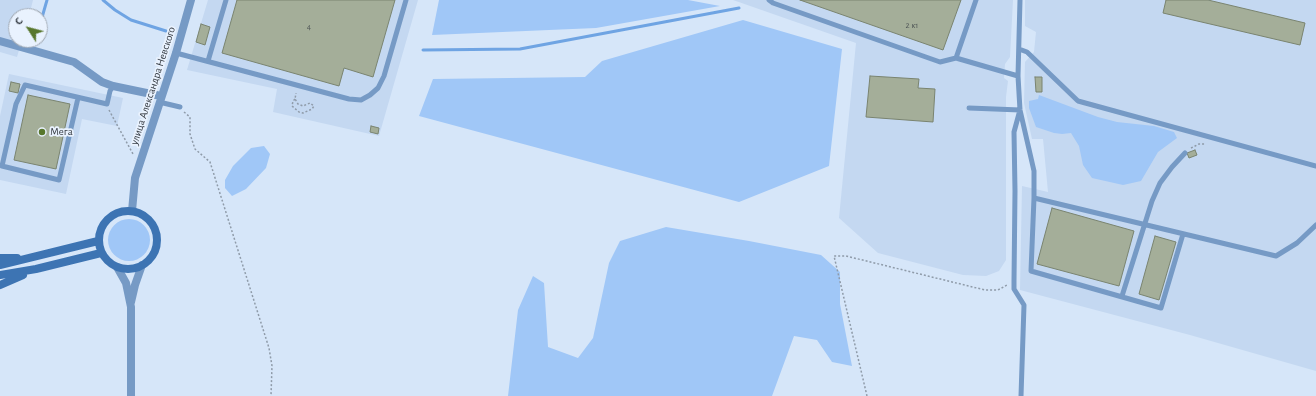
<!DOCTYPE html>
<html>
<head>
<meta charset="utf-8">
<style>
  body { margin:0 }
  #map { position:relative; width:1316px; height:396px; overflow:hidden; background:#d6e6f9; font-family:"Alegreya Sans",sans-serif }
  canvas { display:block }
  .north { position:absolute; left:8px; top:8px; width:40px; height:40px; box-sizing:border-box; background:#e9f2fe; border:1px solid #a1a9b3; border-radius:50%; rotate:306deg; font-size:11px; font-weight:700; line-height:16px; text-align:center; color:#353b43 }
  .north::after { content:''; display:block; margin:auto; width:14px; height:18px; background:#58772d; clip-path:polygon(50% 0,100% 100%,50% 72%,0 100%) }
</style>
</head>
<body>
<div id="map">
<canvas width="1316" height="396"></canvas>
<div class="north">С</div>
</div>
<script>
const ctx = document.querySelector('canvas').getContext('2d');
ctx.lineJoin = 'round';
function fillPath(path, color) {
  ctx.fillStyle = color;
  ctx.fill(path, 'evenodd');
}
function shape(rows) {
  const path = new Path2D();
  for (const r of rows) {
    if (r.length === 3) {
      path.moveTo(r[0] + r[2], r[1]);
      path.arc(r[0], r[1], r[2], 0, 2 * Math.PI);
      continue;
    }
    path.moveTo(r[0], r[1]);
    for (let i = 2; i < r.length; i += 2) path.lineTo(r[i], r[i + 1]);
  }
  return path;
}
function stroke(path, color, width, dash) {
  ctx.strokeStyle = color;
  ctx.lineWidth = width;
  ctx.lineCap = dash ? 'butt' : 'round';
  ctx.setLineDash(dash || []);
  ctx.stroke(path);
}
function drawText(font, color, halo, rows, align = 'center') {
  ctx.font = font + ' "Alegreya Sans",sans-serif';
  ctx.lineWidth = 3.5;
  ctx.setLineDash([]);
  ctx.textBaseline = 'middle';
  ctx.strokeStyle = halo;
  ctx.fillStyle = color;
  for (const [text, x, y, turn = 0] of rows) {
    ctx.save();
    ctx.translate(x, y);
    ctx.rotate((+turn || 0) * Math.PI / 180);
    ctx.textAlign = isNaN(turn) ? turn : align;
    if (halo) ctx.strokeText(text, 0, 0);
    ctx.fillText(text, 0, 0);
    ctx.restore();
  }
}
fillPath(shape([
  [0,0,33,0,29,16,16,16,16,40,22,40,17,57,0,52],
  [208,0,418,0,379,136,273,112,277,89,187,70],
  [733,0,1013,0,1010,57,1005,64,1004,78,1008,81,1006,97,1006,260,999,271,986,276,963,275,878,253,839,218,856,43],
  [1025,0,1316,0,1316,371,1190,335,1020,290,1022,186,1048,192,1043,139,1032,139,1024,103,1025,62,1034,52,1036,32,1025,26],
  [9,74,123,98,117,126,82,119,66,194,0,180,0,116]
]), '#c4d8f1');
fillPath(shape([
  [439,0,688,0,720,6,596,28,432,35],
  [743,20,842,49,829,166,739,202,419,116,433,79,585,77,602,61],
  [1039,95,1098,117,1117,122,1154,126,1174,132,1177,138,1158,152,1141,181,1123,185,1092,178,1083,165,1079,146,1071,133,1062,134,1054,133,1036,127,1029,108,1029,101,1038,99],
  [264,146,270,154,266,168,246,189,232,196,225,188,225,180,233,166,251,148],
  [129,240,21],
  [666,227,749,241,821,255,840,272,840,304,852,366,832,362,817,340,794,336,772,396,508,396,518,310,533,276,544,283,548,347,578,358,593,338,609,263,620,241]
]), '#a0c7f7');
stroke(shape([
  [103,0,115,10,131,20,166,31],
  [41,21,47,0],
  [423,50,520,49,739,8]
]), '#6fa4e3', 3);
const building = shape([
  [237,0,395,0,373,77,344,68,339,86,222,53,237,0],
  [800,0,961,0,943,50,800,0],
  [1166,0,1208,0,1305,23,1300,45,1163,13,1166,0],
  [201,24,210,27,205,45,196,42,201,24],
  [870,76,919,79,918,88,935,89,933,122,866,117,870,76],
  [1035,77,1042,77,1042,92,1036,92,1035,77],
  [11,82,20,84,18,93,9,91,11,82],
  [28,95,70,104,56,169,14,160,28,95],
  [371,126,379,128,378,134,370,132,371,126],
  [1195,150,1197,155,1189,158,1187,153,1195,150],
  [1052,208,1134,231,1119,286,1037,264,1052,208],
  [1155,236,1176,242,1159,300,1139,294,1155,236]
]);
fillPath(building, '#a4ae99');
stroke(building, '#7a8470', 1);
stroke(shape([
  [295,99,293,101,292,106,299,112,303,113,312,109,314,106,310,103,303,106,298,104,295,99,296,93],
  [109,110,133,154],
  [184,112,190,117,190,134,195,149,210,162,269,348,272,366,271,396],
  [1191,148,1199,144,1206,144],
  [867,396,834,256,846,256,985,290,998,290,1007,285]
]), '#8f9ba9', 1.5, [2, 2]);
stroke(shape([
  [769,0,773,3,940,62,956,58,1018,76],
  [1020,0,1018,76,1020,110,1034,171,1034,198,1276,256,1297,243,1316,225],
  [1019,49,1027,52,1078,101,1316,166],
  [176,53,349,99,361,100,370,95,378,88,384,76,406,0],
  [956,58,976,0],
  [208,61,226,0],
  [78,98,59,180,2,166,16,104,25,85,107,104,110,91,113,86],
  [159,102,180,107],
  [969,108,1020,110,1014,132,1015,191,1014,281,1014,289,1024,305,1021,396],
  [1034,198,1031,271,1161,308,1183,234],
  [1122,296,1152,201,1160,183,1172,167,1185,153]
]), '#769ac5', 5);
stroke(shape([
  [0,41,74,62,102,82,113,86,161,96],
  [132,211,135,178,176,53,191,0],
  [117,267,126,283,131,307,131,396],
  [131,302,135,285,142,265]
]), '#769ac5', 8);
stroke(shape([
  [128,240,29],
  [0,258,17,258],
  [0,265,98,241],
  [0,275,36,269,101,253],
  [0,285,23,275]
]), '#3d74b3', 8);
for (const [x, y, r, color] of [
  [42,132,4,"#58772d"]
]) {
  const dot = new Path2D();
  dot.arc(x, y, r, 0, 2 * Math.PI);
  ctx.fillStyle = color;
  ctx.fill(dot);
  stroke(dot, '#e9f2fe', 1.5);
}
drawText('9px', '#515858', null, [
  ["2 к1",912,25],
  ["4",309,26]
]);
drawText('11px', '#353b43', '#e9f2fe', [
  ["улица Александра Невского",153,86,-72]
]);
drawText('11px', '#353b43', '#e9f2fe', [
  ["Мега",50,132]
], 'left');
</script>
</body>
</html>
